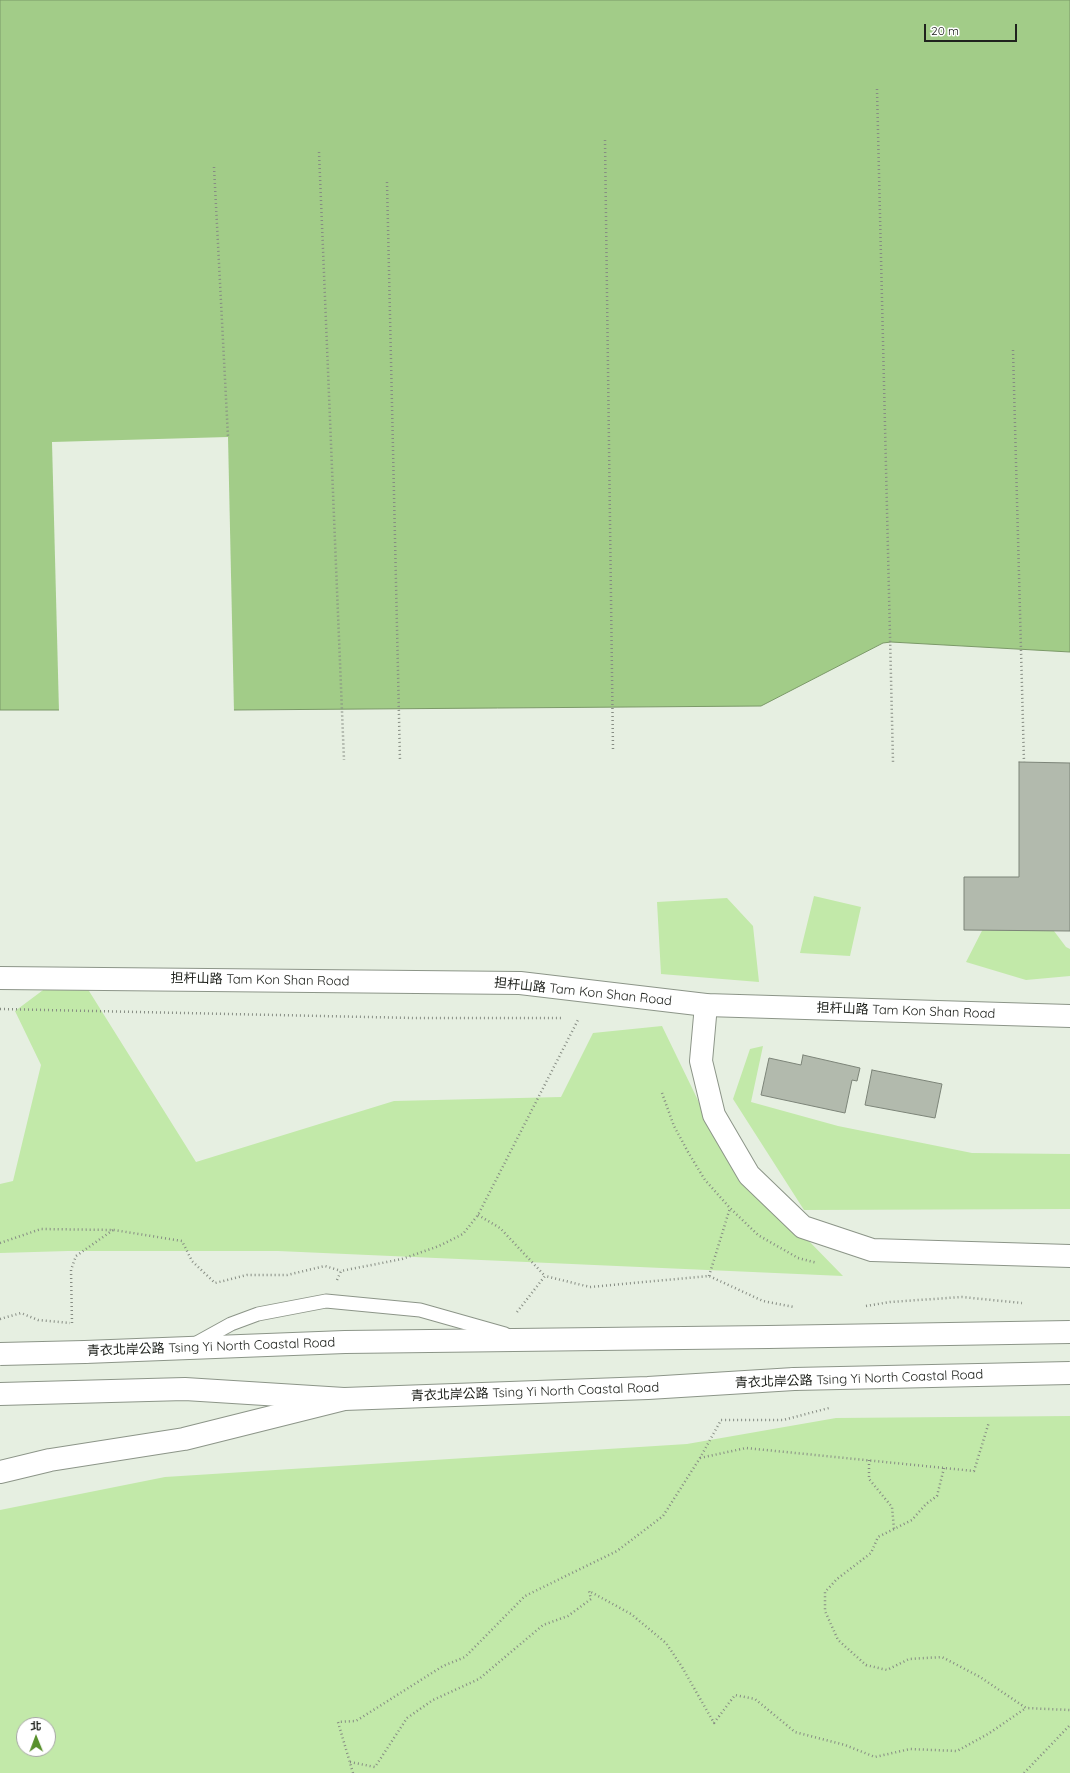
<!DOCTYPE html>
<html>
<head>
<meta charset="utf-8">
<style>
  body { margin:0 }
  #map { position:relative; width:1070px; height:1773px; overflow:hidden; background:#e6efe1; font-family:Quicksand,"Noto Sans TC",sans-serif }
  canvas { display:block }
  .north { position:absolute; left:16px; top:1717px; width:40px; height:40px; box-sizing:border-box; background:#fff; border:1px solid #a6a7a5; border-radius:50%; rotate:359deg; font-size:11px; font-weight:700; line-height:16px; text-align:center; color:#20231e }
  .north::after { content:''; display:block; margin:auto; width:14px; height:18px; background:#58902c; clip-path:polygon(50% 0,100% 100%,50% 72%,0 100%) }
  .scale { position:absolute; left:924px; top:24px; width:93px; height:18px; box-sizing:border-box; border:2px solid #20231e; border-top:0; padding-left:5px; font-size:12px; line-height:14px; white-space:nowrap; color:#20231e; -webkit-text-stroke:3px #fff; paint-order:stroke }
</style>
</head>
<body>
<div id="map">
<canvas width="1070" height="1773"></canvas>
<div class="north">北</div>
<div class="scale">20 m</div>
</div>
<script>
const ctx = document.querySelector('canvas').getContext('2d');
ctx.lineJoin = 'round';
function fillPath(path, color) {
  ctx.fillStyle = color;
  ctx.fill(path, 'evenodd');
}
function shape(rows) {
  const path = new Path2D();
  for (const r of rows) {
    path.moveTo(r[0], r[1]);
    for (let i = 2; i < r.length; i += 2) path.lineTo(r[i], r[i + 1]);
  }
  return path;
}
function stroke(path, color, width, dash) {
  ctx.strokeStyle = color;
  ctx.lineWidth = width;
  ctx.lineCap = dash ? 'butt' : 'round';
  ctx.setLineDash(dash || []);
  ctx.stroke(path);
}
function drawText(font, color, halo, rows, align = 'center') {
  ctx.font = font + ' Quicksand,"Noto Sans TC",sans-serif';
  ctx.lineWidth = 4;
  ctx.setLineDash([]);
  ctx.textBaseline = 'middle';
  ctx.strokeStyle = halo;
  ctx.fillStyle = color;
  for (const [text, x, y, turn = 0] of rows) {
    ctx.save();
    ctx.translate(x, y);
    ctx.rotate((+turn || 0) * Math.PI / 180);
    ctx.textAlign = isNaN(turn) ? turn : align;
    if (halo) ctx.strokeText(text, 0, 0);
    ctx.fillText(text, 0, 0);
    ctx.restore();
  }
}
fillPath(shape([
  [814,896,861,907,850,956,800,953],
  [727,898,753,926,759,982,661,974,657,902],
  [988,919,1045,919,1066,947,1070,949,1070,976,1026,980,966,962],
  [74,967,196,1162,394,1101,561,1097,593,1033,662,1026,724,1154,843,1276,278,1251,68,1251,0,1253,0,1184,13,1181,41,1065,15,1011],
  [763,1046,751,1102,838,1126,972,1153,1070,1154,1070,1209,804,1210,733,1099,750,1049],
  [1070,1416,1070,1773,0,1773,0,1510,165,1477,687,1444,836,1418],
  [24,1725,48,1725,48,1749,24,1749]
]), '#c2e9a9');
const water = shape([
  [0,0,1070,0,1070,652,891,642,883,643,761,706,234,710,0,710,0,0]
]);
fillPath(water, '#a2cc88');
stroke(water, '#7b9968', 1);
fillPath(shape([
  [228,437,234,712,59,712,52,442]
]), '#e6efe1');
const building = shape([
  [1019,762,1070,763,1070,931,964,930,964,877,1019,877,1019,762],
  [803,1055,860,1068,857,1081,852,1080,845,1113,761,1095,769,1058,801,1065,803,1055],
  [872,1070,942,1084,935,1118,865,1105,872,1070]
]);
fillPath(building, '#b2baad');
stroke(building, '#7c8478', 1);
const lane = shape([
  [193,1345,231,1324,258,1314,326,1301,420,1310,505,1334]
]);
const street = shape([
  [0,978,520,983,706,1005,1070,1016]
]);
const primary = shape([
  [706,1005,701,1061,714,1115,749,1175,803,1227,872,1250,1070,1256],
  [0,1472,50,1460,184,1439,344,1399,648,1388,794,1379]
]);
const highway = shape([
  [85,1352,345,1342,768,1337],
  [0,1394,185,1389,344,1399]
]);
stroke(lane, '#8c9588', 15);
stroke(street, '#8c9588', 24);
stroke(primary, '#8c9588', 24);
stroke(highway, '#8c9588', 24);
stroke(shape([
  [877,89,893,762],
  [605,140,613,750],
  [319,152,344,760],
  [214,167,228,437],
  [387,182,400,761],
  [1013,350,1024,762],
  [0,1009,414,1018,563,1018],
  [662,1093,674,1126,688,1152,705,1180,730,1208,758,1235,798,1258,817,1263],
  [478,1215,500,1228,545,1276],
  [0,1243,41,1229,114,1230,182,1241,192,1261,215,1283,247,1275,287,1275,325,1266,341,1271],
  [709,1276,730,1208],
  [337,1280,341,1271,402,1259,439,1246,463,1234,478,1215,579,1018],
  [866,1306,890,1302,962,1297,1022,1303],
  [517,1312,545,1276,590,1287,709,1276,763,1301,794,1307],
  [0,1319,21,1313,38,1320,70,1323],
  [72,1323,71,1270,76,1256,113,1230],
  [700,1458,746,1448,974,1471,989,1422],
  [869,1460,869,1479,892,1507,894,1529],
  [944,1468,937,1496,926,1504,912,1520,878,1537,871,1553,837,1579,825,1592,825,1611,838,1640,866,1665,887,1670,909,1659,942,1657,980,1677,1026,1708,1070,1710],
  [350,1762,375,1767,407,1718,433,1700,479,1679,543,1625,568,1616,591,1599,589,1591,631,1614,666,1643,682,1667,714,1723,735,1695,755,1699,795,1732,845,1745,875,1757,910,1749,957,1751,988,1734,1026,1708],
  [353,1773,338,1722,356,1721,443,1666,465,1657,525,1596,617,1551,663,1516,700,1458,721,1420,783,1420,829,1408],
  [1024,1773,1070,1725]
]), '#868c83', 2.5, [1, 3]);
stroke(lane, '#fff', 13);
stroke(street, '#fff', 22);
stroke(primary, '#fff', 22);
stroke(highway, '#fff', 22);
const primaryBridge = shape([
  [794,1379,1070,1373]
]);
const highwayBridge = shape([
  [768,1337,1070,1332],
  [0,1354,85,1352]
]);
stroke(primaryBridge, '#8c9588', 24, []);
stroke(highwayBridge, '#8c9588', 24, []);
stroke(primaryBridge, '#fff', 22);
stroke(highwayBridge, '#fff', 22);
drawText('13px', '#20231e', '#fff', [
  ["担杆山路 Tam Kon Shan Road",260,980,1],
  ["担杆山路 Tam Kon Shan Road",583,992,6],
  ["担杆山路 Tam Kon Shan Road",906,1011,2],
  ["青衣北岸公路 Tsing Yi North Coastal Road",211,1347,-2],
  ["青衣北岸公路 Tsing Yi North Coastal Road",859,1379,-2],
  ["青衣北岸公路 Tsing Yi North Coastal Road",535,1392,-2]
]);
</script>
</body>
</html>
